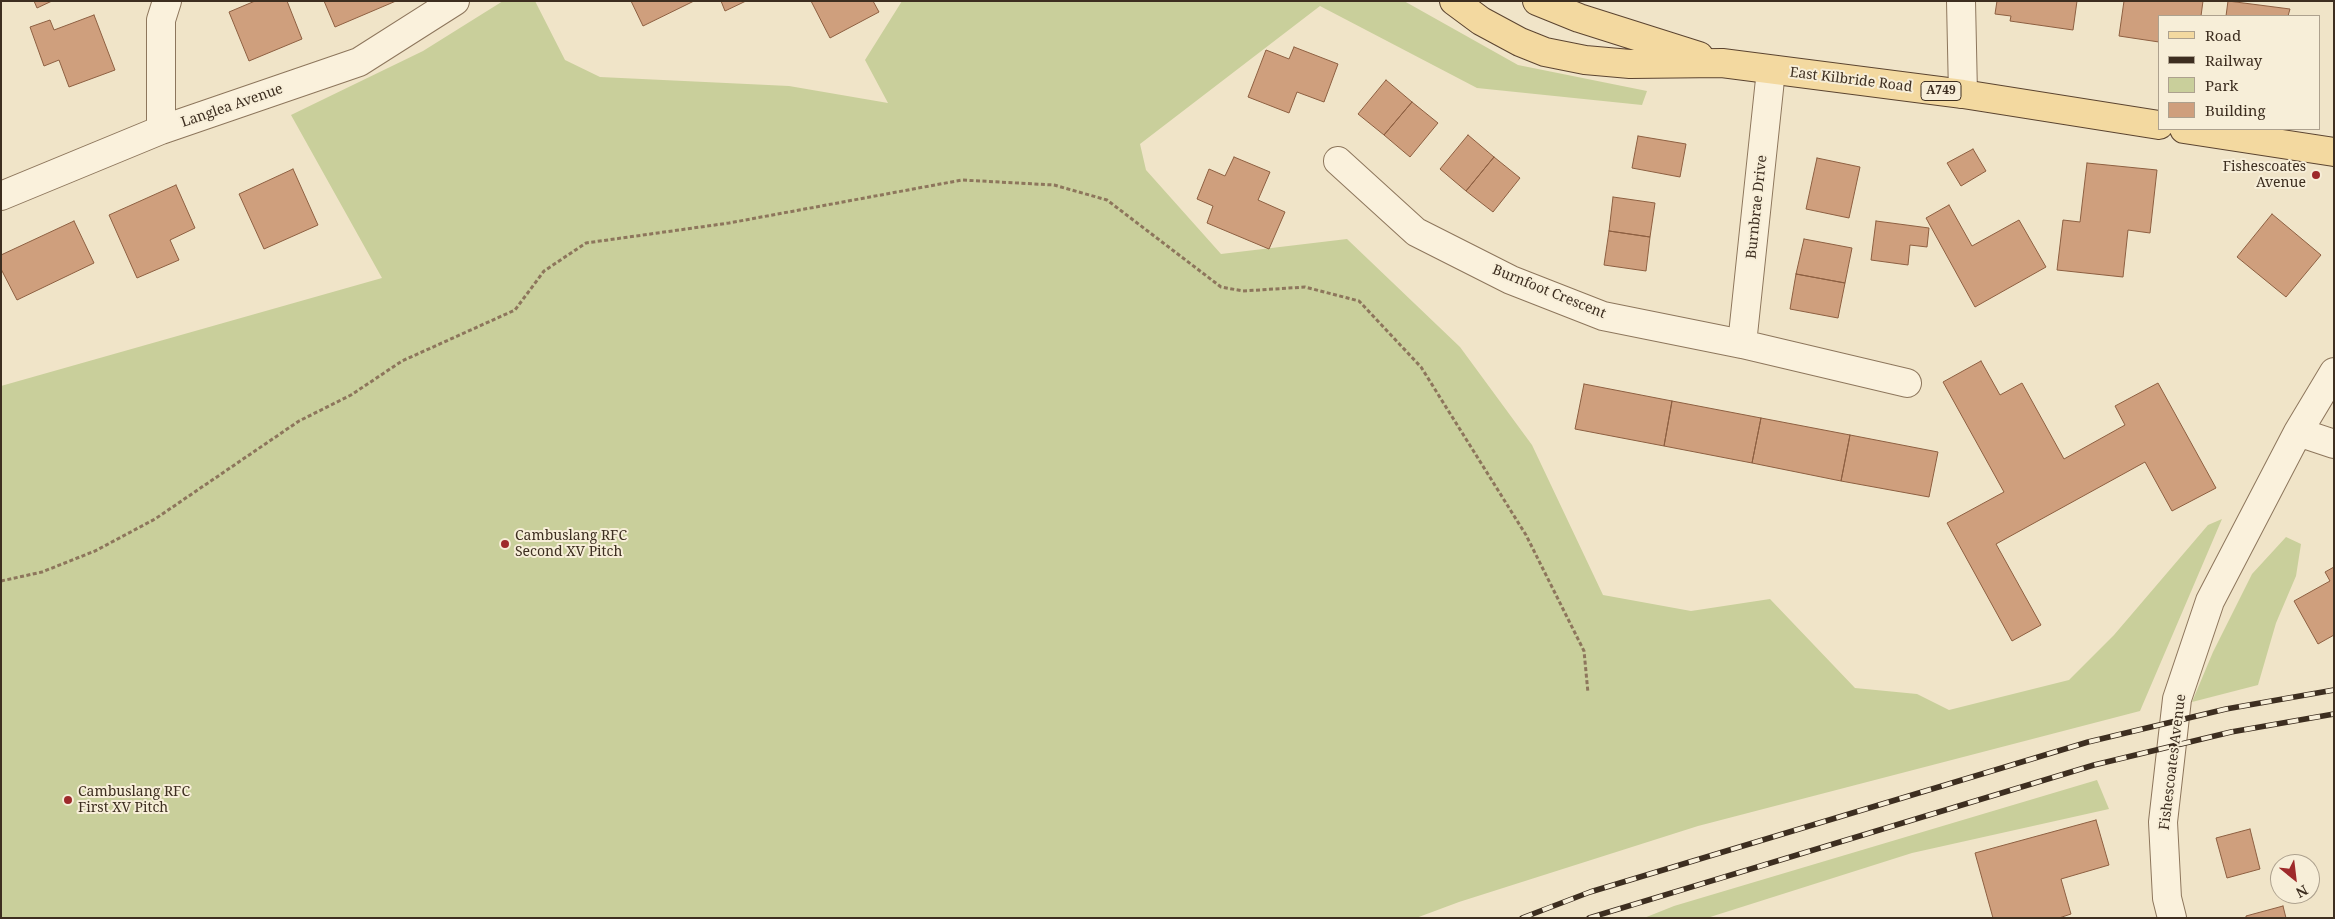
<!DOCTYPE html>
<html>
<head>
<meta charset="utf-8">
<style>
  body { margin:0 }
  #map { position:relative; width:2335px; height:919px; overflow:hidden; background:#f0e4c8; font-family:"Noto Serif",serif }
  canvas { display:block }
  .frame { position:absolute; inset:0; border:2px solid #3d2e20; pointer-events:none }
  .legend { position:absolute; left:2158px; top:15px; width:162px; height:115px; box-sizing:border-box; background:#f7eed8; border:1px solid #ada18e; margin:0; padding:6px 9px; list-style:none; font-size:15px; color:#3d2e20 }
  .legend li { display:flex; align-items:center; gap:10px; height:25px }
  .legend b { width:25px; border:1px solid #ada18e }
  .north { position:absolute; left:2270px; top:854px; width:50px; height:50px; box-sizing:border-box; background:#f7eed8; border:1px solid #ada18e; border-radius:50%; rotate:151deg; font-size:14px; font-weight:700; line-height:20px; text-align:center; color:#3d2e20 }
  .north::after { content:''; display:block; margin:auto; width:18px; height:22px; background:#9e2a2b; clip-path:polygon(50% 0,100% 100%,50% 72%,0 100%) }
</style>
</head>
<body>
<div id="map">
<canvas width="2335" height="919"></canvas>
<div class="frame"></div>
<ul class="legend">
<li><b style="height:6px;background:#f3d9a0"></b>Road</li>
<li><b style="height:6px;background:#3d2e20"></b>Railway</li>
<li><b style="height:14px;background:#c9cf9b"></b>Park</li>
<li><b style="height:14px;background:#cf9f7d"></b>Building</li>
</ul>
<div class="north">N</div>
</div>
<script>
const ctx = document.querySelector('canvas').getContext('2d');
ctx.lineJoin = 'round';
function fillPath(path, color) {
  ctx.fillStyle = color;
  ctx.fill(path, 'evenodd');
}
function shape(rows) {
  const path = new Path2D();
  for (const r of rows) {
    path.moveTo(r[0], r[1]);
    for (let i = 2; i < r.length; i += 2) path.lineTo(r[i], r[i + 1]);
  }
  return path;
}
function stroke(path, color, width, dash) {
  ctx.strokeStyle = color;
  ctx.lineWidth = width;
  ctx.lineCap = dash ? 'butt' : 'round';
  ctx.setLineDash(dash || []);
  ctx.stroke(path);
}
function drawText(font, color, halo, rows, align = 'center') {
  ctx.font = font + ' "Noto Serif",serif';
  ctx.lineWidth = 4;
  ctx.setLineDash([]);
  ctx.textBaseline = 'middle';
  ctx.strokeStyle = halo;
  ctx.fillStyle = color;
  for (const [text, x, y, turn = 0] of rows) {
    ctx.save();
    ctx.translate(x, y);
    ctx.rotate((+turn || 0) * Math.PI / 180);
    ctx.textAlign = isNaN(turn) ? turn : align;
    if (halo) ctx.strokeText(text, 0, 0);
    ctx.fillText(text, 0, 0);
    ctx.restore();
  }
}
fillPath(shape([
  [503,1,535,1,565,60,600,77,789,86,888,103,865,60,902,1,1404,1,1518,65,1647,91,1642,105,1477,88,1320,6,1140,144,1146,170,1221,254,1347,239,1460,347,1532,445,1603,595,1691,611,1770,599,1855,688,1917,694,1949,710,2069,680,2114,635,2208,525,2222,519,2140,711,1698,826,1459,902,1416,918,1,918,1,386,382,278,291,115,423,51],
  [2286,537,2301,544,2296,576,2276,623,2258,685,2192,702,2213,652,2252,574],
  [2097,780,2109,809,1912,853,1707,918,1644,918,1674,906]
]), '#c9cf9b');
const building = shape([
  [34,1,52,1,37,8,34,1],
  [255,1,287,1,302,39,249,61,229,12,255,1],
  [324,1,396,1,335,27,324,1],
  [631,1,694,1,643,26,631,1],
  [721,1,746,1,725,11,721,1],
  [811,1,873,1,879,12,830,38,811,1],
  [1997,1,2077,1,2073,30,2010,21,2011,16,1995,14,1997,1],
  [2124,1,2203,1,2201,16,2159,16,2159,42,2119,36,2124,1],
  [2228,1,2290,9,2288,16,2226,16,2228,1],
  [94,15,115,70,69,87,59,60,44,66,30,27,50,20,54,30,94,15],
  [1294,47,1338,64,1324,102,1297,92,1289,113,1248,97,1266,50,1289,59,1294,47],
  [1386,80,1412,102,1384,135,1358,114,1386,80],
  [1412,102,1438,123,1410,157,1384,135,1412,102],
  [1468,135,1494,157,1466,191,1440,169,1468,135],
  [1638,136,1686,144,1680,177,1632,168,1638,136],
  [1973,149,1986,171,1961,186,1947,163,1973,149],
  [1234,157,1270,172,1258,200,1285,212,1269,249,1207,223,1213,206,1197,199,1209,169,1225,176,1234,157],
  [1494,157,1520,178,1493,212,1466,191,1494,157],
  [1817,158,1860,167,1849,218,1806,209,1817,158],
  [2087,163,2157,170,2150,233,2128,230,2123,277,2057,270,2063,220,2080,222,2087,163],
  [293,169,318,225,264,249,239,194,293,169],
  [176,185,195,228,170,240,179,260,137,278,109,215,176,185],
  [1613,197,1655,203,1650,237,1609,231,1613,197],
  [1949,205,1972,246,2019,220,2046,267,1975,307,1926,218,1949,205],
  [2272,214,2321,255,2286,297,2237,257,2272,214],
  [74,221,94,263,17,300,1,269,1,255,74,221],
  [1876,221,1929,228,1927,247,1910,245,1908,265,1871,260,1876,221],
  [1609,231,1650,237,1646,271,1604,265,1609,231],
  [1804,239,1852,248,1845,283,1796,274,1804,239],
  [1796,274,1845,283,1838,318,1790,309,1796,274],
  [1981,361,2000,395,2022,383,2064,459,2125,425,2115,406,2158,383,2216,488,2172,511,2145,462,1996,544,2041,625,2012,641,1947,523,2004,492,1943,382,1981,361],
  [1584,384,1672,401,1664,446,1575,429,1584,384],
  [1672,401,1761,418,1752,463,1664,446,1672,401],
  [1761,418,1850,435,1841,481,1752,463,1761,418],
  [1850,435,1938,452,1929,497,1841,481,1850,435],
  [2334,567,2334,635,2318,644,2294,601,2330,581,2325,572,2334,567],
  [2096,820,2109,865,2061,879,2071,914,2059,918,1993,918,1975,853,2096,820],
  [2250,829,2260,869,2227,878,2216,838,2250,829],
  [2283,906,2286,918,2246,918,2246,916,2283,906]
]);
fillPath(building, '#cf9f7d');
stroke(building, '#8d5f41', 1);
const minor = shape([
  [1961,1,1963,94],
  [161,130,161,20,167,1],
  [1338,161,1416,232,1511,280,1603,316,1742,344,1907,383],
  [1,196,161,130,359,62,455,1],
  [1742,344,1771,70],
  [2298,432,2334,444],
  [2172,918,2167,898,2163,822,2177,699,2210,601,2298,432,2334,372]
]);
const major = shape([
  [1454,1,1481,21,1520,42,1545,52,1585,60,1630,64,1722,63,1963,94,2159,125],
  [1537,1,1579,18,1699,56],
  [2184,129,2334,152]
]);
stroke(minor, '#8d765c', 30);
stroke(major, '#5b4430', 30);
stroke(shape([
  [1,581,42,572,95,551,155,519,299,421,351,395,402,361,515,310,544,271,586,243,729,223,962,180,1054,185,1107,200,1221,287,1243,291,1305,287,1359,301,1421,367,1526,535,1584,651,1588,693]
]), '#8d765c', 3, [4, 2.5]);
stroke(minor, '#faf1dc', 28);
stroke(major, '#f3d9a0', 28);
const rail = shape([
  [1522,918,1590,892,2088,742,2226,709,2334,690],
  [1589,918,2094,765,2231,732,2334,714]
]);
stroke(rail, '#3d2e20', 5.5);
stroke(rail, '#f7eed8', 4, [11]);
for (const [x, y, r, color] of [
  [2316,175,5,"#9e2a2b"],
  [505,544,5,"#9e2a2b"],
  [68,800,5,"#9e2a2b"]
]) {
  const dot = new Path2D();
  dot.arc(x, y, r, 0, 2 * Math.PI);
  ctx.fillStyle = color;
  ctx.fill(dot);
  stroke(dot, '#f7eed8', 2);
}
for (const [x, y, w] of [
  [1941,91,40]
]) {
  const box = new Path2D();
  box.roundRect(x - w / 2, y - 9.5, w, 19, 4);
  ctx.fillStyle = '#f7eed8';
  ctx.fill(box);
  stroke(box, '#3d2e20', 1);
}
drawText('bold 12px', '#3d2e20', null, [
  ["A749",1941,91]
]);
drawText('14px', '#3d2e20', '#f7eed8', [
  ["East Kilbride Road",1851,80,7],
  ["Langlea Avenue",232,106,-19],
  ["Burnbrae Drive",1757,207,-84],
  ["Burnfoot Crescent",1549,292,22],
  ["Fishescoates Avenue",2173,762,-83]
]);
drawText('14px', '#3d2e20', '#f7eed8', [
  ["Fishescoates",2306,167,"right"],
  ["Avenue",2306,183,"right"],
  ["Cambuslang RFC",515,536],
  ["Second XV Pitch",515,552],
  ["Cambuslang RFC",78,792],
  ["First XV Pitch",78,808]
], 'left');
</script>
</body>
</html>
